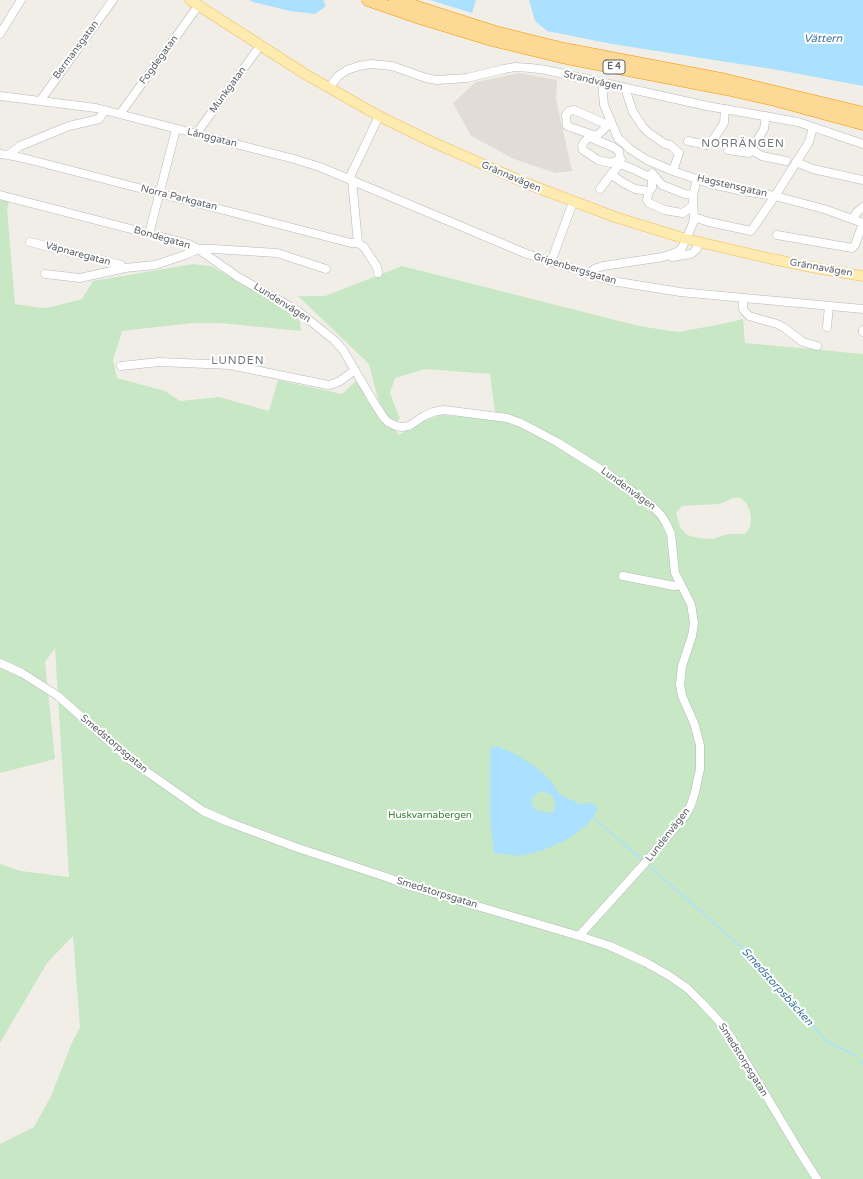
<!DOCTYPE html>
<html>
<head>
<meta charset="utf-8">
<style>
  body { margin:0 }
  canvas { display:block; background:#f1eee8 }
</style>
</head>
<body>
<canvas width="863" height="1179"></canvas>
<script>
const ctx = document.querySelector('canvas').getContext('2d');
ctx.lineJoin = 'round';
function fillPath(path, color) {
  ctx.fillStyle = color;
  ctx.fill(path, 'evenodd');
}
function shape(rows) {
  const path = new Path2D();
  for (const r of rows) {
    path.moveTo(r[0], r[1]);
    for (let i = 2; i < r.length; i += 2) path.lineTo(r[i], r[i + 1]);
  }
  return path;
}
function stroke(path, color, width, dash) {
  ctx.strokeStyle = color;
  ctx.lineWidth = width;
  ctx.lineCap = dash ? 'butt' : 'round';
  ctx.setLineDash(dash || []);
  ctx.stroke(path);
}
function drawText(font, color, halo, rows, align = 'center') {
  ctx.font = font + ' "Varela Round",sans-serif';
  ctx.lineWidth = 4;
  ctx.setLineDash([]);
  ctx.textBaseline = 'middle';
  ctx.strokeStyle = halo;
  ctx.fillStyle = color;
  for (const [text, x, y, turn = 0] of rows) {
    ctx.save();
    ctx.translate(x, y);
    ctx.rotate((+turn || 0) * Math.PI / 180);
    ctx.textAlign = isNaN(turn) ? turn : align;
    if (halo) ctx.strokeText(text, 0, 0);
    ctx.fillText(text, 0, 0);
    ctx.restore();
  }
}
fillPath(shape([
  [519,73,557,80,556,99,572,171,555,173,514,159,471,136,453,103,476,82]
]), '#e1ddd6');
fillPath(shape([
  [0,198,9,202,7,209,15,304,42,308,51,307,82,299,93,281,193,264,211,266,299,316,301,331,220,323,193,323,122,331,113,360,117,378,165,391,180,401,219,397,269,411,278,380,342,394,356,381,399,435,421,421,442,415,496,420,490,374,425,369,395,378,390,393,400,419,395,422,390,419,384,413,378,399,369,364,298,296,325,296,402,266,639,326,678,332,722,324,743,319,745,343,863,354,863,1179,0,1179,0,1144,34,1127,51,1096,71,1045,80,1027,73,936,47,963,0,1043,0,864,21,871,69,877,55,648,45,662,55,759,0,773],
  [733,498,741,498,747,504,750,512,751,519,750,527,746,533,741,534,728,534,712,539,699,538,687,535,680,527,676,513,682,506,720,504]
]), '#c8e8c5');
fillPath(shape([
  [249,0,323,0,326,6,315,14,290,11,253,2],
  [430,0,476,0,472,13],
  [529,0,863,0,863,86,778,70,612,44,547,31,535,21],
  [498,746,517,755,537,768,551,781,560,795,581,804,588,803,595,804,597,808,595,814,587,825,568,839,544,850,520,856,494,853,490,821,490,755,491,747],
  [540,791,552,795,555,803,554,810,551,813,539,811,535,809,532,804,532,799]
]), '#abe1fe');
stroke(shape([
  [593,817,642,860],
  [649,866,756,960,772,984,828,1042,855,1055],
  [860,1061,863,1064]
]), '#abe1fe', 1.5);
const minor = shape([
  [0,34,21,0],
  [602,83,604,105,618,138,630,149,647,160,673,171,711,184,743,191,775,196,824,209,863,223],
  [329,88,338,76,347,70,359,66,371,64,392,66,426,78,437,80,467,78,504,69,515,67,531,68,546,70,707,106,798,122,863,144],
  [625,88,633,112,643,127,649,133,665,144,670,145,679,153,673,171],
  [0,96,96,108,294,159,320,167,527,254,612,281,680,292,863,309],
  [40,101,113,0],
  [120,114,198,6],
  [608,125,574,110,569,111,566,115,567,126,596,136,602,131,611,122],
  [196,134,260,46],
  [688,141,707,145,711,143,724,123,725,109],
  [728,150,749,153,764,129,766,116],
  [751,150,762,156,786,161],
  [0,154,8,155,23,158,351,243,358,243],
  [8,155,20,146,69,126,99,119,105,110],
  [620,159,619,151,613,147,589,137,584,142,582,146,583,150,598,160,610,163,621,159],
  [796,162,813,169,863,180],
  [652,173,662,185,685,194,693,195],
  [349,179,379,116],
  [352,180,358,243],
  [600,189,612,173,615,177,622,182,635,189,649,191,652,188,652,178,633,169,620,164,612,173],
  [649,191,647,200,649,203,665,210,676,212,683,213,692,206,693,201],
  [0,195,189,244,198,249,213,249,277,253,326,269],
  [694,217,709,222,751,231,775,196,809,142,813,127],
  [853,219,857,212,863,207],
  [149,234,176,129],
  [777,235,852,248,855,245,863,223],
  [30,242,121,265,124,268],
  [358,243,364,247,377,267,378,273],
  [198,249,238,277,298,311,334,340,343,350,373,401,384,418,388,422,396,426,402,427,409,426,424,416,433,412,444,410,507,418,521,423,557,442,608,474,652,506,661,515,666,523,671,534,675,573,691,604,694,623,692,636,682,666,680,684,682,696,694,723,700,745,700,769,695,792,691,805,685,816,645,863,579,936],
  [672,257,691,254,696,250,699,242],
  [551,262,573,202],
  [45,274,80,278,125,268,155,265,185,255,198,249],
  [589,274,594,269,603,266,663,257,677,252,682,248,694,221,693,195,697,179],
  [743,298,743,309,749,316,777,324,783,327,803,342,817,346],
  [827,327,829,306],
  [863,332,863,330],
  [121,366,159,362,230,365,328,385,333,384,340,381,355,370],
  [623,576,674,586,680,585],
  [0,663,22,673,58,696,130,760,203,811,228,822,298,848,386,877,413,887,579,936,610,946,645,962,668,975,687,988,701,1002,718,1020,731,1037,801,1154,817,1179]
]);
const major = shape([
  [190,0,305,74,379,116,430,141,528,184,615,217,686,239,772,259,821,269,863,276]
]);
const highway = shape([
  [368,0,420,18,492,40,562,57,726,89,775,100,863,124],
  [395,0,495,32,564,49,726,80,863,113]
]);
stroke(minor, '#b5b8bc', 9);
stroke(major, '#f1bc61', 11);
stroke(highway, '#f79502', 13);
stroke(minor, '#fff', 8);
stroke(major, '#feebb0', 10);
stroke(highway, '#fcd994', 12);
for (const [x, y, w] of [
  [614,67,22]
]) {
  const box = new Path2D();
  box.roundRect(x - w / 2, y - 7, w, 14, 3);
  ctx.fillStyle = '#fff';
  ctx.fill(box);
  stroke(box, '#5f6468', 1);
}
drawText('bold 9px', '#5f6468', null, [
  ["E 4",614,67]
]);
drawText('10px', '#5f6468', '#fff', [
  ["Bermansgatan",76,50,-54],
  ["Fogdegatan",159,60,-54],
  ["Strandvägen",593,81,13],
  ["Munkgatan",228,90,-54],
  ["Långgatan",212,138,14],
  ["Grännavägen",511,177,23],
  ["Hagstensgatan",732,186,13],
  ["Norra Parkgatan",179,198,14],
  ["Bondegatan",162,238,16],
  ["Väpnaregatan",78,254,15],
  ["Grännavägen",821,268,10],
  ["Gripenbergsgatan",575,269,17],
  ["Lundenvägen",282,303,32],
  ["Lundenvägen",628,489,36],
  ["Smedstorpsgatan",114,744,40],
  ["Lundenvägen",668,835,-52],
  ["Smedstorpsgatan",437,893,17],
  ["Smedstorpsgatan",743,1060,58]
]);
drawText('10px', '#388135', '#fff', [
  ["Huskvarnabergen",430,815]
]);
drawText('italic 11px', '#3f77a0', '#fff', [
  ["Vättern",823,39],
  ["Smedstorpsbäcken",777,987,48]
]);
ctx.letterSpacing = '1px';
drawText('11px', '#70767a', '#fff', [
  ["NORRÄNGEN",743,144],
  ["LUNDEN",238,361]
]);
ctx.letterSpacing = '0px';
</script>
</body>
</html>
